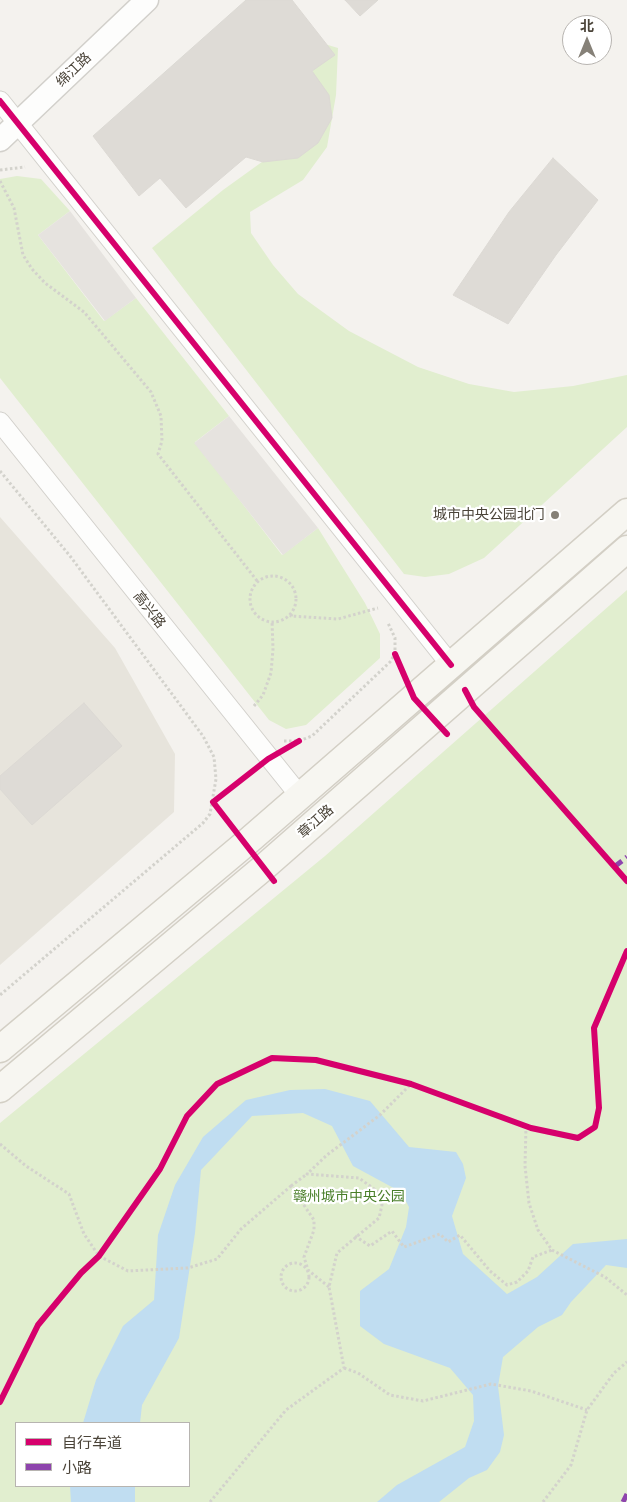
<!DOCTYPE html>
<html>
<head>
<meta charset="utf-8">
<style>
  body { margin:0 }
  #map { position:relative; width:627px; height:1502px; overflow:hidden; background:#f4f2ee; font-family:Manrope,"Noto Sans SC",sans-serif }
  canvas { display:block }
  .legend { position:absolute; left:15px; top:1422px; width:175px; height:65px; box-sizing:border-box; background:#fff; border:1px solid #b7b4b0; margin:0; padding:6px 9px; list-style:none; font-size:15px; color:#4b4439 }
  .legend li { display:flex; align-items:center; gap:10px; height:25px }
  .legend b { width:25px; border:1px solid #b7b4b0 }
  .north { position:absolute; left:562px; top:15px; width:50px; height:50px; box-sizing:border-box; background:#fff; border:1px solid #b7b4b0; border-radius:50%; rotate:0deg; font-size:14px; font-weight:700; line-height:20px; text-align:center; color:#4b4439 }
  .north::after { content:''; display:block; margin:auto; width:18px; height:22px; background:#868178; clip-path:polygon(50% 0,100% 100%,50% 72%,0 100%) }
</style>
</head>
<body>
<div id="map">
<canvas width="627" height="1502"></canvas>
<ul class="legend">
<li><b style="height:6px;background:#d6006c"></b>自行车道</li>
<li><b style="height:6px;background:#8e44ad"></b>小路</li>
</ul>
<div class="north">北</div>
</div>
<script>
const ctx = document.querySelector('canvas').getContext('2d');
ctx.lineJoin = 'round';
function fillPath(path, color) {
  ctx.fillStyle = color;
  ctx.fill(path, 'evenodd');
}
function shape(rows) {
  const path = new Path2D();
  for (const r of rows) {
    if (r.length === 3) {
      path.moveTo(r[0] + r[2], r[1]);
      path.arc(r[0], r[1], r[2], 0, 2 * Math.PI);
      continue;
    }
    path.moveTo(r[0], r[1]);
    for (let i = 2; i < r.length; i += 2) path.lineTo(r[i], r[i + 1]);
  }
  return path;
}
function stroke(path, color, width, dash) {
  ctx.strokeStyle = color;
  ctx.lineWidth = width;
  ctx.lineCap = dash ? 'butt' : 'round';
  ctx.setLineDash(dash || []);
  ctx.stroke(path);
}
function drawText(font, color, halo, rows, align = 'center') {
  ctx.font = font + ' Manrope,"Noto Sans SC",sans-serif';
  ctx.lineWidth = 4.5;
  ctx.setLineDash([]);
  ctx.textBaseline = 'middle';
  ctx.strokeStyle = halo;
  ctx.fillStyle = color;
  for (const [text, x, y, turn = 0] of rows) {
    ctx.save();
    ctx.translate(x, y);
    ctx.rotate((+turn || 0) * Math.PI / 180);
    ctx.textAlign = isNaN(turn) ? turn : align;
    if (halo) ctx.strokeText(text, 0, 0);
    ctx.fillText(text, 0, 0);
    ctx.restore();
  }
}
fillPath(shape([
  [0,517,115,648,175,754,174,812,0,965]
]), '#e7e4dc');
fillPath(shape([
  [318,42,338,48,336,95,327,147,303,180,250,212,251,233,273,265,298,294,349,331,418,367,469,384,514,392,573,386,627,375,627,427,484,558,449,574,425,577,404,574,152,248,223,190,273,154,312,75],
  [17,176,41,179,70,211,38,235,104,321,136,298,229,416,195,442,282,555,318,528,365,603,380,634,380,658,306,725,286,729,269,720,0,378,0,179],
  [627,590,627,1502,0,1502,0,1123,325,856],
  [16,1423,189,1423,189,1486,16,1486]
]), '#e1eecf');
fillPath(shape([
  [70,211,136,298,105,321,38,235],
  [229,416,318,528,283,555,194,443]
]), '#e6e3df');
fillPath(shape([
  [325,1089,370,1101,409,1147,456,1152,463,1164,466,1178,452,1216,463,1254,507,1294,537,1277,573,1244,627,1239,627,1268,606,1265,571,1302,562,1315,538,1327,503,1357,498,1386,504,1435,500,1452,487,1470,469,1478,439,1502,377,1502,397,1485,465,1447,474,1421,473,1395,450,1368,384,1344,360,1326,360,1291,389,1269,406,1227,409,1207,401,1192,353,1166,332,1126,303,1113,252,1116,201,1170,195,1233,179,1338,142,1405,140,1423,83,1423,96,1380,123,1326,154,1300,158,1235,175,1185,203,1137,246,1100,290,1090],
  [70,1486,135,1486,135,1502,71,1502]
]), '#c0ddf1');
const building = shape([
  [246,0,292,0,335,55,312,71,329,95,332,118,318,143,298,158,263,162,246,157,186,208,160,178,139,196,93,136,246,0],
  [345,0,378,0,360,16,345,0],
  [553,158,598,200,556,255,508,324,453,295,509,212,553,158],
  [84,703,122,746,32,825,0,789,0,776,84,703]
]);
fillPath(building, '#dedbd6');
stroke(building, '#dcd9d4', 1);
const minor = shape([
  [0,101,451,665],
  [0,422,300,796]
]);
const tertiary = shape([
  [0,140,147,0]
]);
const secondary = shape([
  [0,1049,246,843,627,512],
  [0,1089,263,868,627,549]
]);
stroke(minor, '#d2d0cb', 21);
stroke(tertiary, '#d2d0cb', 25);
stroke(secondary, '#d3cfc5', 29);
stroke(shape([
  [0,170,25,167],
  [0,181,14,208,23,255,32,269,45,283,84,312,151,392,161,416,162,441,158,454,258,582],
  [0,471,70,556,203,736,214,757,216,779,210,814,203,823,0,995],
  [273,599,23],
  [292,614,291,616,338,619,378,608],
  [254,706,263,695,271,673,273,649,272,621],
  [284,741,299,741,312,736,390,662,395,654,395,638,388,623],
  [526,1126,525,1166,529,1203,538,1230,552,1250,605,1277,627,1295],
  [0,1144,26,1166,69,1194,84,1234,99,1256,128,1271,188,1268,217,1259,241,1229,291,1186,314,1220,314,1230,304,1257,308,1270,329,1287],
  [291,1186,307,1174],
  [355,1236,370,1246,392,1231,404,1247,440,1234,448,1242,460,1235,490,1271,507,1285,517,1282,528,1271,533,1257,552,1250],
  [295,1277,14],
  [344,1368,358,1373,390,1395,423,1401,491,1384,531,1391,587,1410],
  [210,1502,286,1410,344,1368,329,1287,337,1253,379,1218,382,1205,381,1194,359,1178,307,1174,327,1155,380,1115,411,1084],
  [543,1502,571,1465,587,1410,614,1373,627,1362]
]), '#d3d2cc', 3, [2.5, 2.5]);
stroke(minor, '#fdfdfc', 19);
stroke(tertiary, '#fdfdfc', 22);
stroke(secondary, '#f7f6f1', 26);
stroke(shape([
  [614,867,627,857],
  [623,1502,627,1494]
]), '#8e44ad', 5, [10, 5]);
stroke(shape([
  [0,101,451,665],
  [395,654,414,698,447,734],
  [465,690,474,707,627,881],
  [274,881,213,802,268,759,299,741],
  [0,1402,38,1325,81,1273,99,1256,160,1169,187,1116,217,1084,272,1058,316,1060,411,1084,531,1128,578,1138,595,1127,599,1108,594,1028,627,951]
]), '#d6006c', 6);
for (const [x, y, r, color] of [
  [555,515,5,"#868178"]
]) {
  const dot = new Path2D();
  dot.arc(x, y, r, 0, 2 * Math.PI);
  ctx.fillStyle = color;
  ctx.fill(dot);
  stroke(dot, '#fff', 2);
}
drawText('14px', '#4b4439', '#fff', [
  ["绵江路",74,70,-44],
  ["高兴路",149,610,52],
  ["章江路",316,822,-41]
]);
drawText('14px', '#4b4439', '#fff', [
  ["城市中央公园北门",545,515]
], 'right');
drawText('14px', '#4a7f2a', '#fff', [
  ["赣州城市中央公园",349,1197]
]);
</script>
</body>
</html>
